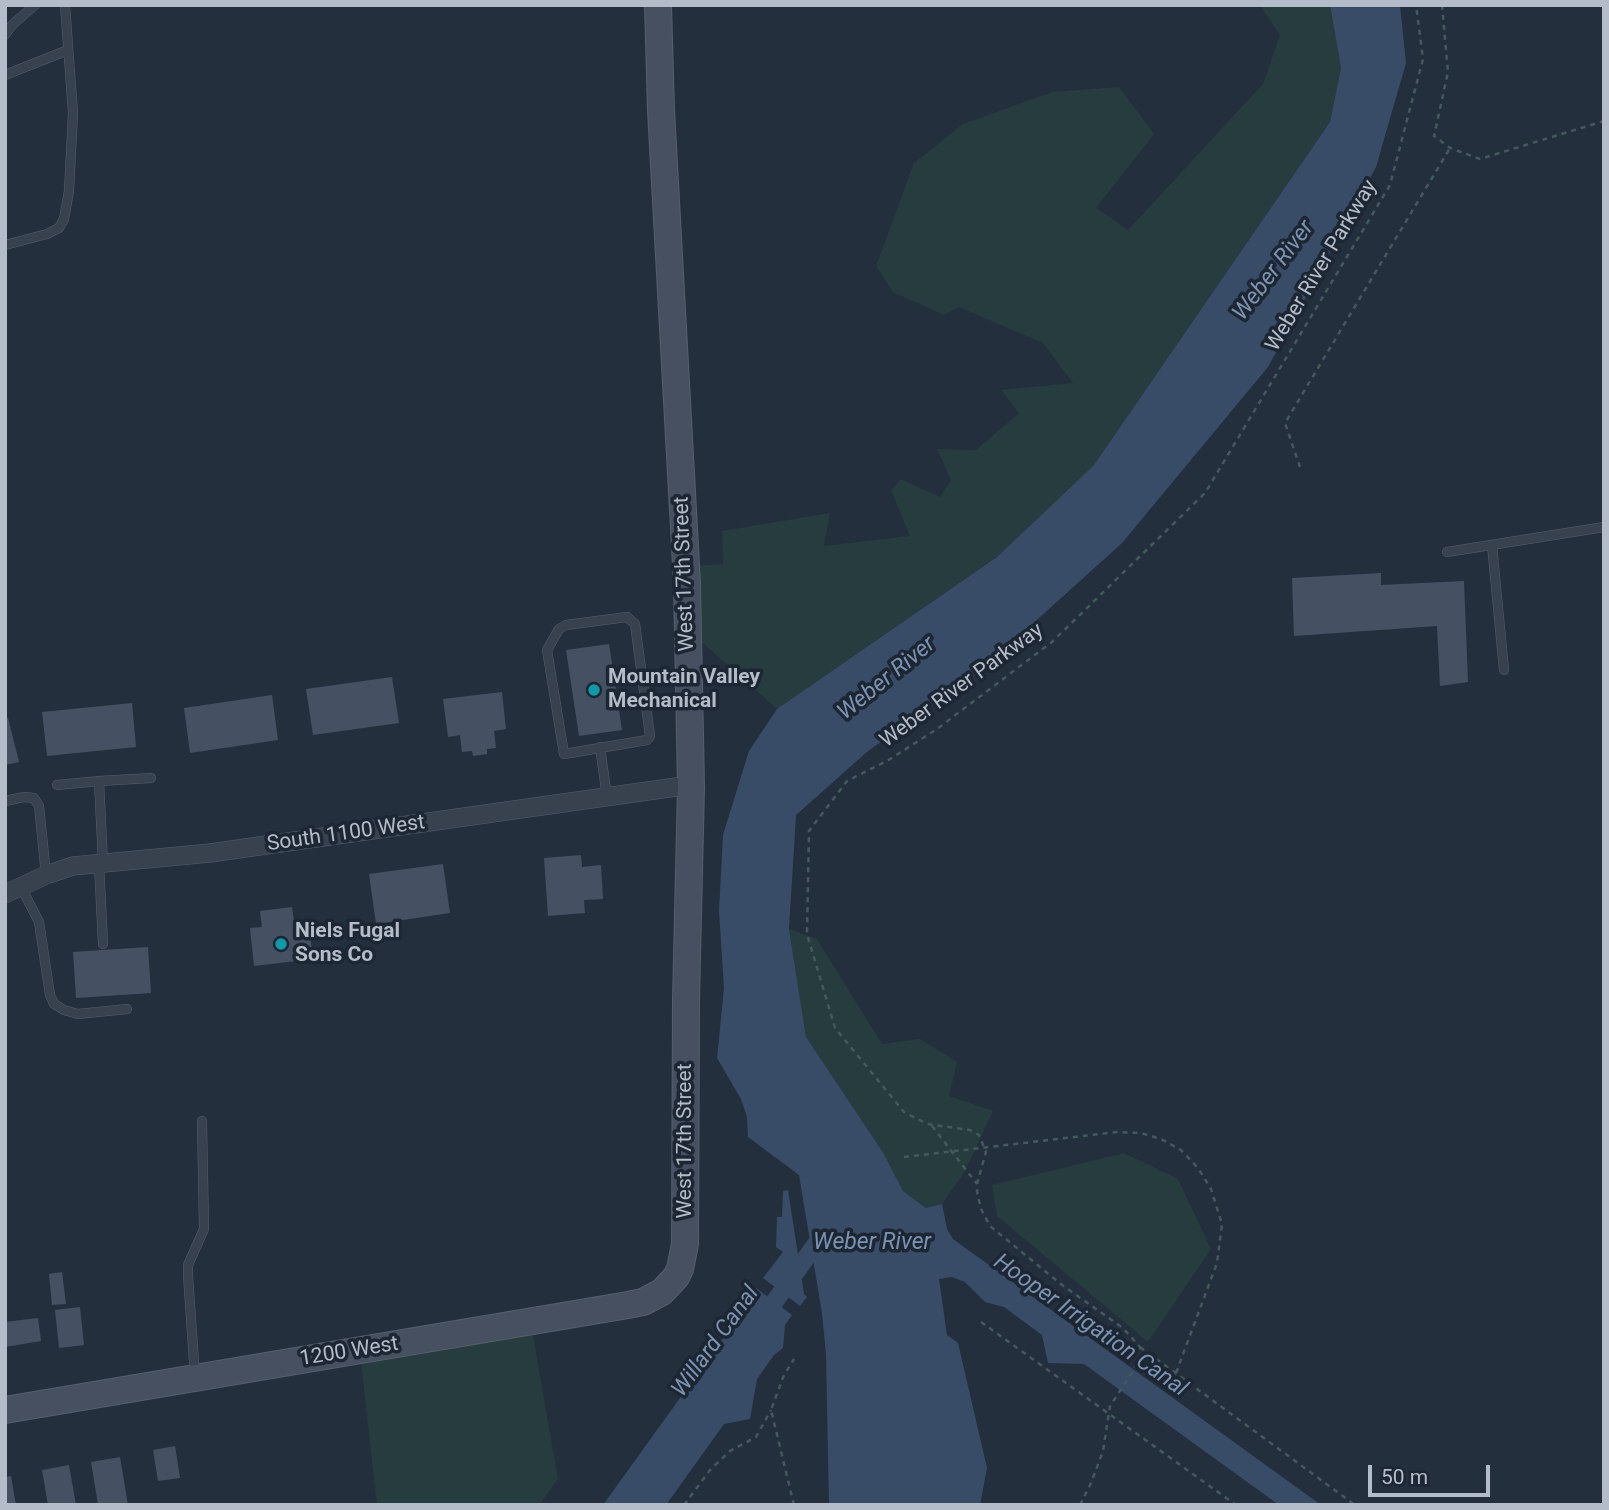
<!DOCTYPE html>
<html>
<head>
<meta charset="utf-8">
<style>
  body { margin:0 }
  #map { position:relative; width:1609px; height:1510px; overflow:hidden; background:#242f3e; font-family:Roboto,sans-serif }
  canvas { display:block }
  .frame { position:absolute; inset:0; border:7px solid #b4bcc9; pointer-events:none }
  .scale { position:absolute; left:1368px; top:1465px; width:122px; height:32px; box-sizing:border-box; border:4px solid #b4bcc9; border-top:0; padding-left:9px; font-size:21px; line-height:24px; white-space:nowrap; color:#b4bcc9; -webkit-text-stroke:5px #1d2633; paint-order:stroke }
</style>
</head>
<body>
<div id="map">
<canvas width="1609" height="1510"></canvas>
<div class="frame"></div>
<div class="scale">50 m</div>
</div>
<script>
const ctx = document.querySelector('canvas').getContext('2d');
ctx.lineJoin = 'round';
function fillPath(path, color) {
  ctx.fillStyle = color;
  ctx.fill(path, 'evenodd');
}
function shape(rows) {
  const path = new Path2D();
  for (const r of rows) {
    path.moveTo(r[0], r[1]);
    for (let i = 2; i < r.length; i += 2) path.lineTo(r[i], r[i + 1]);
  }
  return path;
}
function stroke(path, color, width, dash) {
  ctx.strokeStyle = color;
  ctx.lineWidth = width;
  ctx.lineCap = dash ? 'butt' : 'round';
  ctx.setLineDash(dash || []);
  ctx.stroke(path);
}
function drawText(font, color, halo, rows, align = 'center') {
  ctx.font = font + ' Roboto,sans-serif';
  ctx.lineWidth = 7;
  ctx.setLineDash([]);
  ctx.textBaseline = 'middle';
  ctx.strokeStyle = halo;
  ctx.fillStyle = color;
  for (const [text, x, y, turn = 0] of rows) {
    ctx.save();
    ctx.translate(x, y);
    ctx.rotate((+turn || 0) * Math.PI / 180);
    ctx.textAlign = isNaN(turn) ? turn : align;
    if (halo) ctx.strokeText(text, 0, 0);
    ctx.fillText(text, 0, 0);
    ctx.restore();
  }
}
fillPath(shape([
  [1260,5,1330,5,1341,68,1330,122,1094,465,997,557,777,709,696,637,694,566,723,564,722,531,830,513,824,546,910,536,891,490,901,479,940,497,951,480,937,449,976,450,1019,413,1001,390,1073,383,1043,343,959,307,944,315,893,292,876,266,914,163,963,124,1052,92,1119,87,1154,134,1096,208,1128,230,1263,84,1280,35],
  [789,929,817,939,882,1044,920,1039,957,1062,949,1096,993,1111,964,1173,942,1204,926,1208,903,1191,884,1154,806,1037],
  [1124,1153,1178,1179,1211,1249,1148,1342,997,1216,992,1185],
  [533,1335,558,1479,539,1505,377,1505,361,1361]
]), '#263c3f');
fillPath(shape([
  [1330,5,1400,5,1406,63,1376,167,1268,367,1122,543,977,674,868,751,796,815,789,929,806,1037,884,1154,903,1191,926,1208,942,1204,947,1229,953,1239,1321,1505,1279,1505,1084,1364,1048,1363,1042,1335,1004,1307,985,1302,965,1282,952,1277,939,1279,947,1335,958,1343,987,1468,980,1505,829,1505,826,1354,822,1313,799,1175,748,1137,747,1117,741,1099,717,1058,724,988,719,911,723,835,749,751,777,709,997,557,1094,465,1330,122,1341,68],
  [788,1190,804,1294,807,1297,800,1306,763,1278,783,1252,776,1247,777,1217,782,1217,783,1191],
  [756,1288,792,1315,785,1325,783,1348,774,1355,757,1379,750,1419,724,1424,666,1505,603,1505,739,1316,739,1312]
]), '#394c67');
stroke(shape([
  [760,1322,826,1230]
]), '#394c67', 18);
fillPath(shape([
  [1381,573,1381,585,1464,581,1468,682,1440,686,1437,626,1294,636,1292,578],
  [609,644,622,730,579,736,566,650],
  [392,677,399,723,313,735,306,689],
  [502,692,506,729,494,731,496,748,487,749,487,754,473,756,472,751,462,752,460,735,448,737,443,699],
  [272,695,278,740,190,753,184,708],
  [132,703,136,747,47,756,42,712],
  [5,718,8,718,19,762,5,765],
  [581,855,582,867,601,865,603,899,584,900,585,913,548,916,544,858],
  [443,864,450,913,376,924,369,874],
  [292,907,294,921,308,920,313,959,254,966,250,928,262,927,260,911],
  [148,947,151,993,76,998,73,952],
  [62,1272,66,1304,52,1305,49,1274],
  [80,1307,84,1345,59,1348,55,1310],
  [38,1318,41,1341,5,1347,5,1322],
  [175,1446,180,1478,158,1481,153,1450],
  [120,1457,128,1505,98,1505,91,1462],
  [69,1465,76,1505,48,1505,42,1470],
  [11,1476,16,1505,5,1505,5,1477]
]), '#455162');
const lane = shape([
  [5,35,12,25,35,5],
  [5,75,68,50],
  [5,245,47,234,59,228,64,219,69,191,73,113,65,5],
  [1492,545,1504,670],
  [1447,552,1604,527],
  [627,617,635,624,650,736,647,740,564,754,547,650,559,629,566,625,627,617],
  [600,747,607,797],
  [57,785,99,781],
  [5,801,24,797,34,798,39,806,46,875],
  [103,863,99,781,151,778],
  [99,864,103,944],
  [21,887,39,922,50,995,54,1004,64,1010,78,1014,127,1009],
  [195,1376,188,1276,188,1265,204,1229,202,1121]
]);
const street = shape([
  [5,894,46,875,73,866,210,853,676,787,691,787]
]);
const secondary = shape([
  [5,1410,628,1305,643,1302,662,1292,676,1277,680,1269,685,1244,686,1000,691,787,687,583,661,110,658,5]
]);
stroke(lane, '#565f6c', 10);
stroke(street, '#565f6c', 19);
stroke(secondary, '#565f6c', 28);
stroke(shape([
  [1442,5,1448,72,1434,136,1450,148,1480,159,1604,121],
  [1300,467,1285,423,1450,148],
  [932,1126,977,1184],
  [904,1157,1117,1132,1141,1133,1161,1139,1181,1150,1198,1168,1211,1189,1222,1224,1217,1263,1176,1373],
  [981,1322,1236,1505],
  [1140,1347,1355,1505],
  [684,1505,710,1470,730,1451,756,1437,771,1410],
  [794,1505,771,1410,784,1375,794,1359],
  [1080,1505,1091,1483,1103,1451,1110,1406,1139,1362,1141,1354,1140,1347,1123,1328,1062,1285,990,1226,981,1209,977,1192,977,1184,986,1152,979,1135,970,1130,927,1124,904,1112,835,1028,807,934,809,831,847,781,887,761,937,729,1052,642,1205,493,1390,185,1423,59,1416,5]
]), '#44595c', 2.5, [5, 5]);
stroke(lane, '#38414e', 9);
stroke(street, '#38414e', 18);
stroke(secondary, '#465061', 26);
for (const [x, y, r, color] of [
  [594,690,7,"#0f9aa8"],
  [281,944,7,"#0f9aa8"]
]) {
  const dot = new Path2D();
  dot.arc(x, y, r, 0, 2 * Math.PI);
  ctx.fillStyle = color;
  ctx.fill(dot);
  stroke(dot, '#1d2633', 2.5);
}
drawText('21px', '#b4bcc9', '#1d2633', [
  ["Weber River Parkway",1322,266,-59],
  ["West 17th Street",685,574,-92],
  ["Weber River Parkway",962,686,-36],
  ["South 1100 West",346,834,-8],
  ["West 17th Street",686,1141,-90],
  ["1200 West",349,1352,-9]
]);
drawText('bold 21px', '#b4bcc9', '#1d2633', [
  ["Mountain Valley",608,678],
  ["Mechanical",608,702],
  ["Niels Fugal",295,932],
  ["Sons Co",295,956]
], 'left');
drawText('italic 23px', '#7c92b1', '#1d2633', [
  ["Weber River",1274,271,-53],
  ["Weber River",887,679,-39],
  ["Weber River",872,1243],
  ["Hooper Irrigation Canal",1090,1326,35],
  ["Willard Canal",716,1342,-54]
]);
</script>
</body>
</html>
